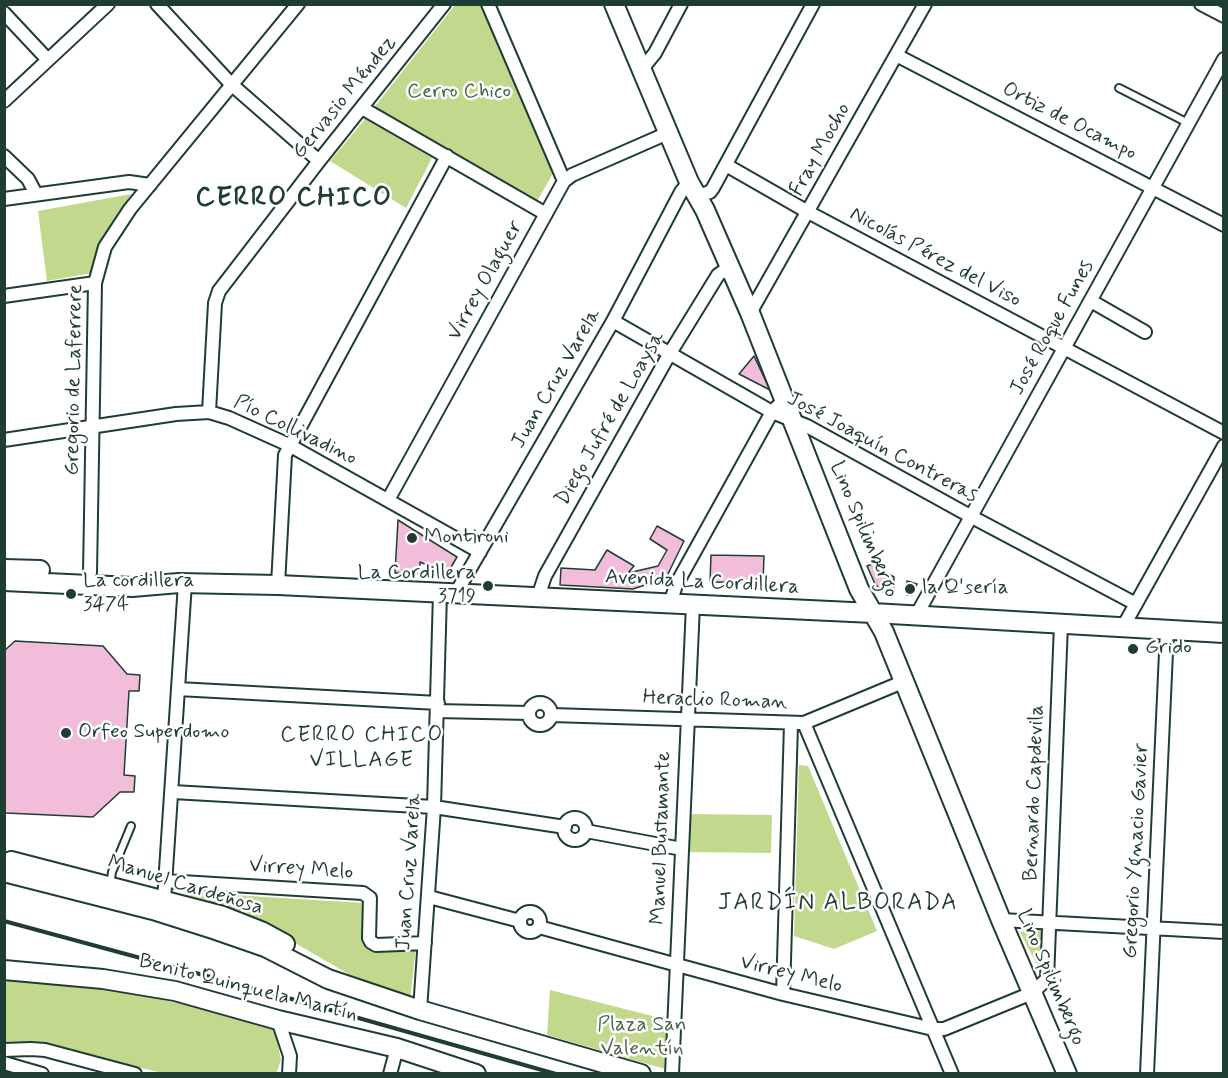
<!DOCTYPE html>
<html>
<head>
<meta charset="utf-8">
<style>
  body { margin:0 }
  #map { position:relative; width:1228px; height:1078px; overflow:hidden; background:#fff; font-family:Mynerve,sans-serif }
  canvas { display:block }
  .frame { position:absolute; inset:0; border:6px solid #1f3d34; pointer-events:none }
</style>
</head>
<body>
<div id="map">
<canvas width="1228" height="1078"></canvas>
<div class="frame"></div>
</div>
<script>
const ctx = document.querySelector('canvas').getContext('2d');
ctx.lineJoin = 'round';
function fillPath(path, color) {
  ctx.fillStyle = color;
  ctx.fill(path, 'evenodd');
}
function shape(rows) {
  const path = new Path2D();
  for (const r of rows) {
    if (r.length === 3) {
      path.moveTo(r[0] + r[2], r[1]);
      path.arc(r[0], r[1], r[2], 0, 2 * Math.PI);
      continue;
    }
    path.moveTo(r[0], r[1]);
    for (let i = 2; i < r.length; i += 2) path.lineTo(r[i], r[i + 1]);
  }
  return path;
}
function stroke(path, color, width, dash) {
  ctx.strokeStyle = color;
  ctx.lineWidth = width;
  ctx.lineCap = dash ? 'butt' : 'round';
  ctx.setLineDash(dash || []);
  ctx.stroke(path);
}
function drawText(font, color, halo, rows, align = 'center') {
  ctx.font = font + ' Mynerve,sans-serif';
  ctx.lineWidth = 5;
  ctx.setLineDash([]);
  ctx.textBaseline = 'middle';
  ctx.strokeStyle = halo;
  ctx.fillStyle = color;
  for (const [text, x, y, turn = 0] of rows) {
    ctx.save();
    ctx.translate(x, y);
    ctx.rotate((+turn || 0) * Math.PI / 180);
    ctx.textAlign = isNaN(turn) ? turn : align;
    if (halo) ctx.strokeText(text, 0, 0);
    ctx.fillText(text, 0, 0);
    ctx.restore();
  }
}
fillPath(shape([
  [455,5,484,5,555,170,536,203,372,110],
  [365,119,432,158,406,208,330,161],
  [131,194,98,246,92,273,47,281,38,211],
  [799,765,808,766,877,931,834,949,794,936],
  [687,814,772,815,771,853,687,852],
  [185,892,363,903,363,942,369,948,416,947,410,1000,367,985,266,926,238,913,187,897],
  [1044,928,1040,971,1020,932],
  [4,979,86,984,268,1022,276,1035,281,1060,277,1071,275,1074,163,1073,44,1046,5,1042],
  [550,990,668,1020,665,1069,547,1035]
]), '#c2d88d');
const building = shape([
  [754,356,770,390,739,374,754,356],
  [398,520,457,557,447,574,420,562,420,573,395,573,398,520],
  [657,526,684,541,666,578,633,589,560,585,561,568,595,570,607,550,634,566,628,573,658,566,667,550,650,539,657,526],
  [711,555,764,556,763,583,710,582,711,555],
  [880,561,885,572,894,577,894,593,885,594,875,584,867,566,880,561],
  [907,581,917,584,912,595,907,595,907,581],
  [15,641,103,646,127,674,140,675,139,691,129,691,124,775,135,776,134,792,120,792,93,817,6,813,4,811,4,651,15,641]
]);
fillPath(building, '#f1bddb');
stroke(building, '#1f3d34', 1.5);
const lane = shape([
  [1119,88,1188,123],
  [110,886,112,872,131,826]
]);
const street = shape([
  [157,4,231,84,319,161],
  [488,4,564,181],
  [1201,4,1224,16],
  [4,13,48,60],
  [896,55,1224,225],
  [642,69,655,53,681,4],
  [4,101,108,4],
  [362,108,546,214],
  [4,156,28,179,36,194],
  [726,165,808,212,1224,433],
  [698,196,710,192,713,188,813,4],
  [4,199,129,182,150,185],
  [4,296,95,283],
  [1091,301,1145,332],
  [750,313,925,4],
  [613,321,772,412,807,426,972,517,1136,604],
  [209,412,215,303,219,291,319,161,444,4],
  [4,440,176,414,209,412,229,418,289,445,480,552],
  [388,500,564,181,572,175,668,133],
  [90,573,95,283,105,247,130,209,298,4],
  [278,585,285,455,447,156],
  [456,593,613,321,681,192,689,182],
  [538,597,545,576,670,353,718,275,729,267],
  [670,604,676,585,772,412,778,406],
  [916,616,1224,59],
  [1123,627,1224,446],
  [178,689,438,703],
  [540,714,11],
  [437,711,529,713],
  [552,715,804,723,905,681],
  [804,723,952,1074],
  [173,792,434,807,565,827],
  [575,829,11],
  [586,831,682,849],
  [165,881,363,893,370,898,369,938,371,942,376,945,425,943],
  [429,897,520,921],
  [164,900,185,583],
  [530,922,10],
  [1001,920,1224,932],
  [539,927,783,994,933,1029,944,1029,1032,993,1047,979,1061,624],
  [783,994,791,724],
  [420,1010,434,807,440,593],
  [278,1020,290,1056,289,1074],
  [4,1050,31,1049,45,1050,135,1074],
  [4,1063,42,1074],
  [390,1074,397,1048],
  [672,1074,693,605],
  [1147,1074,1167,630]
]);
const secondary = shape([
  [614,4,689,182,705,210,750,313,859,589,884,632,1001,920,1067,1074],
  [4,569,40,570],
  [4,581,132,587,179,583,278,585,873,613,1224,633],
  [11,861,223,916,261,931,285,944],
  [4,872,153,910,216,930,265,947,328,979,420,1010,641,1074],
  [4,970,103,979,175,991,278,1020,397,1048,476,1074]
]);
stroke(lane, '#1f3d34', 10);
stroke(street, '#1f3d34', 16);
stroke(secondary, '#1f3d34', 22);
stroke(lane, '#fff', 6);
stroke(street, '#fff', 12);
stroke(secondary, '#fff', 18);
stroke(shape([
  [4,921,288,998,556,1074]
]), '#1f3d34', 4);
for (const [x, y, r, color] of [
  [412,538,6,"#1f3d34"],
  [488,586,6,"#1f3d34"],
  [910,589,6,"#1f3d34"],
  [71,594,6,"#1f3d34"],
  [1133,649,6,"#1f3d34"],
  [66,733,6,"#1f3d34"]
]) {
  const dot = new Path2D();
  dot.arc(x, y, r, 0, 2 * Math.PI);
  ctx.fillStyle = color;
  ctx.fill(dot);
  stroke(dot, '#fff', 2);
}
drawText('21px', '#48644a', '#fff', [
  ["Cerro Chico",459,93],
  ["Plaza San",642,1026],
  ["Valentín",642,1050]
]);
drawText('21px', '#1f3d34', '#fff', [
  ["Gervasio Méndez",345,98,-51],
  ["Ortiz de Ocampo",1069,122,27],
  ["Fray Mocho",821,150,-61],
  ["Nicolás Pérez del Viso",935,258,28],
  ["Virrey Olaguer",486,281,-61],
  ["José Roque Funes",1053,328,-61],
  ["Juan Cruz Varela",557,379,-60],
  ["Gregorio de Laferrere",75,380,-89],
  ["Diego Jufré de Loaysa",611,419,-60],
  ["Pío Collivadino",295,431,26],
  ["José Joaquín Contreras",882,448,28],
  ["Lino Spilimbergo",863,530,67],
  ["Avenida La Cordillera",702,583,3],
  ["Heraclio Roman",715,701,2],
  ["Bernardo Capdevila",1035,793,-88],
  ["Manuel Bustamante",662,838,-88],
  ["Gregorio Ygnacio Gavier",1137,851,-87],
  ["Virrey Melo",301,870,4],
  ["Juan Cruz Varela",410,872,-86],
  ["Manuel Cardeñosa",185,886,17],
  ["Virrey Melo",791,975,14],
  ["Lino Spilimbergo",1050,978,67],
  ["Benito Quinquela Martín",248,989,14]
]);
drawText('21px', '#1f3d34', '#fff', [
  ["Montironi",424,538],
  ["La Cordillera",476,574,"right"],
  ["3719",476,598,"right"],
  ["La cordillera",83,582],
  ["3474",83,606],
  ["la Q'sería",922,589],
  ["Grido",1145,649],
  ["Orfeo Superdomo",78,733]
], 'left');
ctx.letterSpacing = '1.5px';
drawText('22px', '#1f3d34', '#fff', [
  ["CERRO CHICO",362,736],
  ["VILLAGE",362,761]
]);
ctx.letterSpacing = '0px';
ctx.letterSpacing = '1.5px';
drawText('24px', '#1f3d34', '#fff', [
  ["JARDÍN ALBORADA",838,904]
]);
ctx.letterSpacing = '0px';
ctx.letterSpacing = '1.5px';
drawText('bold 27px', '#1f3d34', '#fff', [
  ["CERRO CHICO",294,199]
]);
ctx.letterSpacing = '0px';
</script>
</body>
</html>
